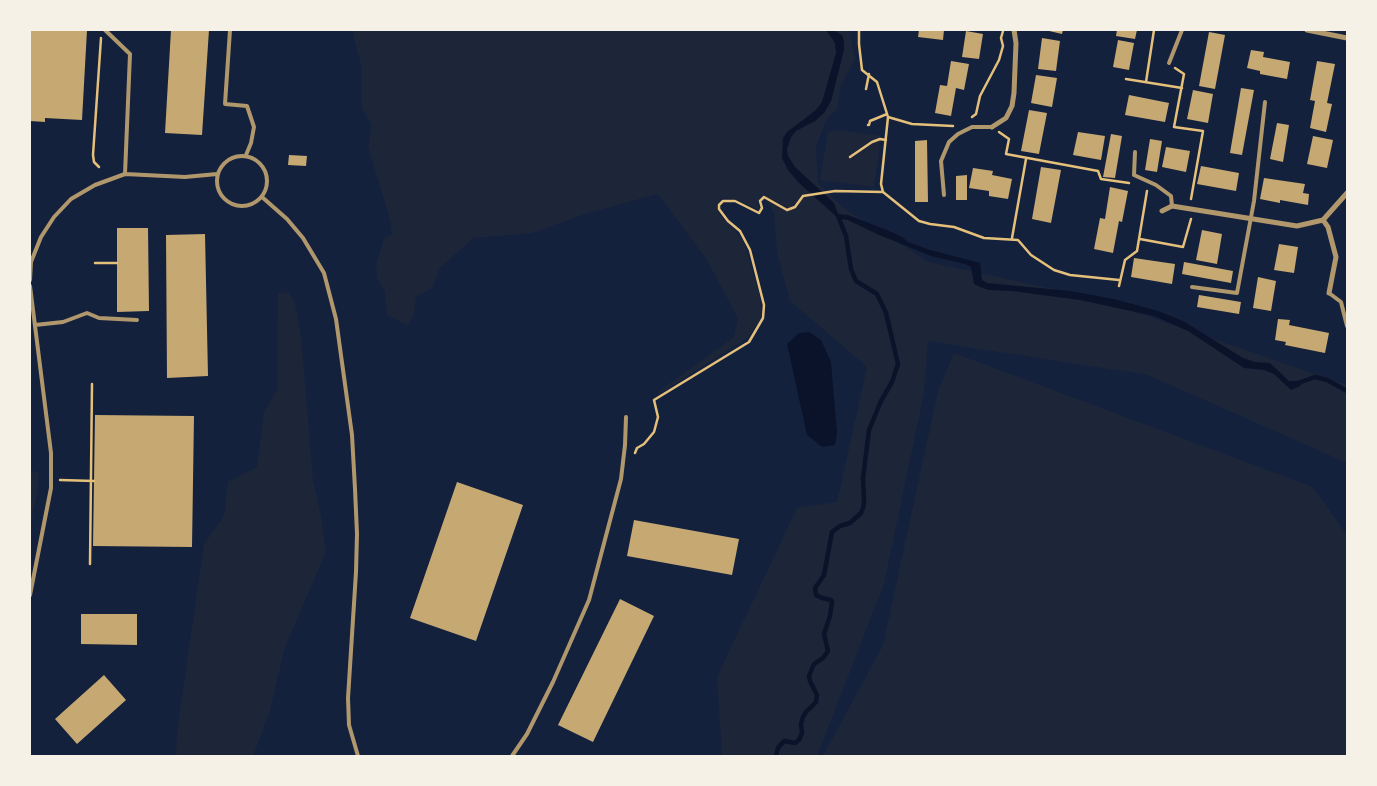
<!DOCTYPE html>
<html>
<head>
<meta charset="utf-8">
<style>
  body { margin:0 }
  #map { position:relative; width:1377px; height:786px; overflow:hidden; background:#14213d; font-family:"Work Sans",sans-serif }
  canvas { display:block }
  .frame { position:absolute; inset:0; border:31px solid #f6f1e7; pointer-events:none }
</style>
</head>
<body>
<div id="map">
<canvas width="1377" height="786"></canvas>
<div class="frame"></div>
</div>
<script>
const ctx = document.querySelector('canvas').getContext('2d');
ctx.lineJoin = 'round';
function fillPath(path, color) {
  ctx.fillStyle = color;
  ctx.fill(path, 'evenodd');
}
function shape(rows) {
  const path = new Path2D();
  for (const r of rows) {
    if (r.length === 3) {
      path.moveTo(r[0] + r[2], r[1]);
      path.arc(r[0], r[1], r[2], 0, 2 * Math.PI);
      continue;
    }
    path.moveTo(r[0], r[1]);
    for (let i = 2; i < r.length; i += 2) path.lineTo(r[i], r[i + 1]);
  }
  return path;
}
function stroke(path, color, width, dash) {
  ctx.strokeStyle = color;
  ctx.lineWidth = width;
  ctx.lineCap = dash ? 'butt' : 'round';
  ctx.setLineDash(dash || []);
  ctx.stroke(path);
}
fillPath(shape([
  [354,30,849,30,855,59,841,85,837,109,826,120,816,147,818,183,846,210,929,262,1095,298,1347,385,1347,463,1148,375,928,341,924,393,884,584,817,756,722,756,717,677,797,508,837,502,867,367,790,301,777,253,774,213,764,195,760,197,757,203,759,210,738,200,728,198,722,198,718,203,717,208,720,215,743,239,759,292,762,312,759,321,748,338,657,395,658,392,734,337,738,318,707,260,658,194,588,213,532,233,474,238,440,268,432,288,416,297,414,315,407,325,387,315,385,291,377,278,376,264,384,239,392,234,390,220,368,147,372,124,362,109,361,90,362,68,354,39],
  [840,130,881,136,874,187,820,180,828,132],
  [288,292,295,303,301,337,313,480,321,516,326,552,285,647,269,714,253,756,176,756,177,732,204,544,224,516,228,482,257,467,264,412,277,390,278,294],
  [954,353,1313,487,1347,535,1347,756,823,756,883,645,938,391],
  [30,470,37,472,39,475,37,494,30,528]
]), '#1d2539');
fillPath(shape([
  [826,30,833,30,842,35,844,41,844,50,831,101,824,113,815,121,796,131,791,137,787,149,788,156,795,167,834,203,838,214,848,215,887,230,902,237,908,242,930,250,980,263,982,280,987,283,1070,291,1114,299,1158,311,1183,321,1243,358,1255,362,1270,363,1289,381,1303,381,1300,386,1291,390,1274,374,1264,370,1244,368,1188,331,1154,316,1080,300,1012,291,989,290,980,287,974,284,971,267,965,264,931,256,877,234,848,220,839,219,797,181,788,170,782,158,783,138,787,132,816,110,822,102,836,53,835,43],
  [809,332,821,340,831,362,837,433,835,445,822,447,807,435,787,344,799,333]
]), '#0b132b');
stroke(shape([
  [1298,383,1315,377,1327,380,1347,391],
  [776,756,778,748,784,741,795,743,799,740,802,733,801,724,803,717,806,712,816,702,817,695,810,681,809,676,814,664,823,658,828,651,824,634,830,616,832,602,831,600,822,598,816,595,815,588,824,575,832,532,840,526,850,523,861,513,863,508,864,502,863,478,869,430,881,401,892,382,898,364,886,313,877,294,856,281,851,269,846,236,838,216]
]), '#0b132b', 4.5);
fillPath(shape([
  [30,30,87,30,82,120,45,118,45,122,30,121],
  [171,30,209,30,202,135,165,133],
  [919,30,944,30,943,40,918,37],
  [1045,30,1063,30,1062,34],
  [1117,30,1137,30,1135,39,1116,36],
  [966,31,983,34,979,59,962,57],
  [1209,32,1225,35,1215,89,1199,86],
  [1042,38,1060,41,1056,71,1038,69],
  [1118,40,1134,43,1129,70,1113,67],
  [1251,50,1264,52,1263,57,1290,62,1287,79,1260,74,1260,71,1247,68],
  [951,61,969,64,964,90,956,88,951,116,935,113,940,85,947,86],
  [1317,61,1335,64,1327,103,1332,104,1326,132,1310,128,1315,101,1310,100],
  [1036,75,1057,78,1052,107,1031,103],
  [1241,88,1254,90,1242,155,1230,153],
  [1193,90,1213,94,1208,123,1187,119],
  [1129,95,1169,103,1165,122,1125,115],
  [1029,110,1047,113,1039,154,1021,151],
  [1277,123,1289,125,1283,162,1270,159],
  [1078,132,1105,136,1101,160,1073,155],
  [1111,134,1122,136,1115,178,1103,177],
  [1313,136,1333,140,1327,168,1307,164],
  [1150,139,1162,141,1157,172,1145,170],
  [927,140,928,202,915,202,915,141],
  [1166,147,1190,151,1186,172,1162,167],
  [289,155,307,156,306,166,288,165],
  [1201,166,1239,173,1236,191,1197,184],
  [1041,167,1061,170,1051,223,1032,219],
  [973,168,993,171,992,175,1012,179,1008,199,989,196,989,191,969,188],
  [967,175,967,200,956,200,956,176],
  [1264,178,1305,184,1303,193,1309,194,1308,205,1280,200,1280,203,1260,199],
  [1110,187,1128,191,1122,222,1119,221,1113,253,1094,249,1100,218,1105,219],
  [117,228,148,228,149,311,117,312],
  [1202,230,1222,234,1217,264,1196,260],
  [205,234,208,376,167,378,166,235],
  [1279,244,1298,247,1294,273,1274,270],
  [1134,258,1175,264,1172,284,1131,277],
  [1184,262,1233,271,1231,283,1182,274],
  [1258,277,1276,281,1271,311,1253,308],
  [1199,295,1241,302,1239,314,1197,307],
  [1278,319,1290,320,1289,325,1329,333,1325,353,1285,345,1286,342,1275,340],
  [95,415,194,416,192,547,93,546],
  [457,482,523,505,476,641,410,618],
  [634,520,739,539,732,575,627,556],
  [620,599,654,616,593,742,558,725],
  [81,614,137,614,137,645,81,644],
  [104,675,126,700,77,744,55,719]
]), '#c6a872');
stroke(shape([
  [1175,68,1184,74,1174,127,1203,131,1191,199],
  [1126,79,1182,88],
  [1146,82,1154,30],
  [866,89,869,74],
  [888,117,912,124,953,126],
  [972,117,976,114,980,96,999,60,1003,46,1001,38,1003,31],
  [868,125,869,125,870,121,887,114],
  [999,132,1009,139,1006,154,1098,171,1101,179,1129,183],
  [850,157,872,142,880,139,886,140],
  [99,167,94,162,93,155,101,38],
  [883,192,919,221,930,224,954,227,984,238,1018,240,1031,255,1054,270,1070,275,1119,280],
  [1012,238,1026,159],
  [1140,239,1183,247,1191,219],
  [95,263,117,263],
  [1119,286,1125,260,1137,251,1147,191],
  [635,453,637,448,644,444,654,432,658,417,654,400,749,342,763,318,764,305,750,250,740,231,728,221,719,209,719,205,723,201,735,201,759,213,762,208,760,201,764,197,787,210,795,207,803,196,835,191,883,192,881,184,888,117,877,82,862,70,859,44,859,30],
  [60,480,94,481],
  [90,564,92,384]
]), '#e5c07b', 2.5);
stroke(shape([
  [105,30,130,54,125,174],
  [230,30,225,104,247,106,254,127,251,143,246,155],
  [1169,63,1182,30],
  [1135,152,1134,175,1156,185,1171,196,1172,206],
  [242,181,25],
  [944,195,941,161,949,142,958,134,972,127,992,127],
  [262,197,287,219,303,238,324,273,336,319,352,435,355,489,357,534,356,572,348,698,349,725,358,756],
  [30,280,31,262,41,237,54,217,71,199,95,185,125,174,185,177,217,174],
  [30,286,51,453,51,488,30,595],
  [1192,287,1237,293,1254,201,1265,102],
  [1329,293,1341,302,1347,326],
  [35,325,63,322,87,313,99,318,137,320],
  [512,756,527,734,553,682,589,600,621,479,625,445,626,417]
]), '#b1986c', 4);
stroke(shape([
  [1307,30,1347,38],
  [992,127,1006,118,1012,106,1014,93,1016,43,1014,30],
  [1162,211,1172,206,1297,226,1323,220,1347,193],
  [1323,220,1328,227,1336,257,1329,293]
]), '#b1986c', 5);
</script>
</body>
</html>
